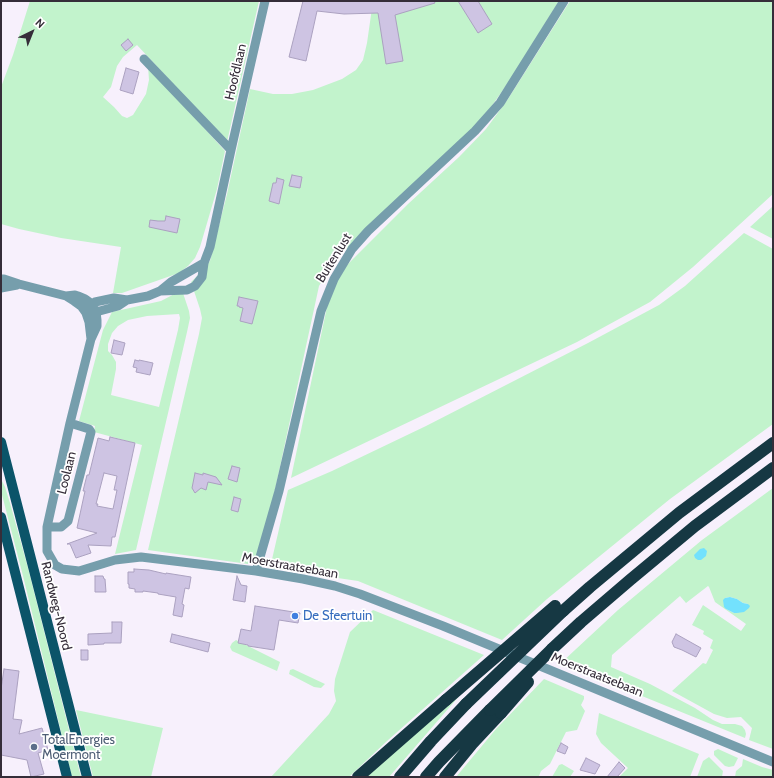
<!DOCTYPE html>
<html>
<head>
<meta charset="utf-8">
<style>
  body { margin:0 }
  #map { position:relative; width:774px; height:778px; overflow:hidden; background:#f7f0fc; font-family:Cabin,sans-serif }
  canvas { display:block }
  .frame { position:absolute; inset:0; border:2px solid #352d39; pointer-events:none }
  .north { position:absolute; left:12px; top:12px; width:40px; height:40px; -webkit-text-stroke:3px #fff; paint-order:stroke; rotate:43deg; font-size:11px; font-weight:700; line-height:16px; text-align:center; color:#352d39 }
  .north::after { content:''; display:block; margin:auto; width:14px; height:18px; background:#352d39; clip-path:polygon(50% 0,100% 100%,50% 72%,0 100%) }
</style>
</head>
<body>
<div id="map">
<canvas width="774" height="778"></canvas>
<div class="frame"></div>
<div class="north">N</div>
</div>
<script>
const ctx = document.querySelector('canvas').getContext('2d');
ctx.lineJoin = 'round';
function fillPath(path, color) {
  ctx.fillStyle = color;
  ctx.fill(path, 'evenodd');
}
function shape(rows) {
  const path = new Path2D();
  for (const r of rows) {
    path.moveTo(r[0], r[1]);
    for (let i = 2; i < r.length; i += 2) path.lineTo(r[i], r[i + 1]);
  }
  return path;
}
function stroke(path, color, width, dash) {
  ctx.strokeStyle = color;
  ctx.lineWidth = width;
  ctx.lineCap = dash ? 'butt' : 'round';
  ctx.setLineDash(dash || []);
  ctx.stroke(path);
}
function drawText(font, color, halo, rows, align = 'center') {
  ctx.font = font + ' Cabin,sans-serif';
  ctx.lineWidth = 3.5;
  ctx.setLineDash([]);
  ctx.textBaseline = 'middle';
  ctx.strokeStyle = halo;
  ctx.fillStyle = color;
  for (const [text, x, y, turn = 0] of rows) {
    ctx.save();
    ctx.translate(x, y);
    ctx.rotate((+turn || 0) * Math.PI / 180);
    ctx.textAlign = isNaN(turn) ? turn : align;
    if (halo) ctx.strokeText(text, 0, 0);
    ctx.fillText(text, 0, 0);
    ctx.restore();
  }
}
fillPath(shape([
  [30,1,259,1,227,142,137,45,123,57,117,66,111,87,103,97,114,107,122,116,127,118,133,115,146,94,149,80,148,66,225,151,217,189,200,247,195,258,188,266,179,273,122,293,113,293,121,247,61,238,19,229,1,224,1,87,13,55],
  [373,1,559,1,510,80,491,107,471,130,402,198,343,252,325,276,319,286,262,550,255,561,248,564,148,550,199,334,202,318,200,309,191,282,201,272,210,261,227,194,250,89,273,94,292,94,313,90,342,79,356,70,363,60,367,43],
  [570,1,773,1,773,194,693,267,650,302,577,342,291,478,328,302,336,279,345,267,408,204,459,157,486,129,508,99],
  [772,207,773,207,773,239,750,227],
  [744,233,773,249,773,424,670,499,547,599,502,640,358,581,270,568,288,490,332,471,426,426,588,343,659,305,685,286],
  [182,290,189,311,190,318,187,332,136,550,115,554,142,445,94,432,95,426,79,421,103,330,112,312,161,301],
  [179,314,180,318,178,330,159,407,111,395,116,369,116,362,112,355,108,351,108,344,112,333,118,326,128,320,147,316],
  [1,479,5,487,10,503,28,568,81,777,72,777,23,576,1,491],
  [773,488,773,749,749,740,752,728,741,717,727,718,714,714,672,691,703,663,706,664,713,650,710,648,713,640,703,634,704,631,692,625,703,605,741,631,746,624,715,602,709,587,708,586,686,603,680,596,612,655,611,667,650,684,695,708,713,720,722,724,735,724,742,726,745,730,746,734,745,738,561,663,618,610,702,540],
  [730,597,737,599,743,603,748,604,737,613,734,613,726,609,725,598],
  [373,610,484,655,387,741,349,777,271,777,329,714,336,701,334,691,335,679,350,632],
  [236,640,280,662,277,671,232,651,230,647,232,643],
  [293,669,325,684,321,688,314,687,289,674,290,670],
  [474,679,389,777,362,777],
  [544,679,584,696,584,699,581,705,585,711,577,730,566,732,550,764,541,771,539,776,540,777,456,777,496,729],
  [76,710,163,728,151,777,93,777],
  [599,713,699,754,690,777,619,777,628,768,601,743,596,734],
  [718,749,738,758,734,766,729,767,725,766,714,755,714,751],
  [709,757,723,771,722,777,697,777,703,761],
  [743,759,762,767,773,770,773,777,735,777,736,771,742,766],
  [562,764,574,771,570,777,552,777,559,765]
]), '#c2f3cc');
fillPath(shape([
  [704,548,707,551,706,556,701,560,698,560,695,558,694,555,700,549],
  [730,597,737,599,743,603,748,604,750,606,749,608,744,612,737,613,734,613,726,609,724,607,723,600,725,598]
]), '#73e1fd');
const building = shape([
  [303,1,434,1,435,3,395,15,403,61,386,64,378,13,344,14,317,11,306,61,289,57,303,1],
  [458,1,478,1,492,24,478,33,458,1],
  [128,39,133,45,126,51,121,45,128,39],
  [126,68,139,72,133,94,120,90,126,68],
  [292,175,302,177,300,188,289,186,292,175],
  [277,178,284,180,279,204,269,201,273,183,276,183,277,178],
  [166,216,180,219,177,233,149,227,150,220,158,221,165,221,166,216],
  [239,297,258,301,252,324,240,321,243,308,239,307,239,306,237,306,239,297],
  [114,340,125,343,122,355,111,353,114,340],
  [135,360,139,361,139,360,153,363,150,375,136,372,137,368,133,367,135,360],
  [110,437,135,443,115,537,112,537,111,546,88,545,91,553,76,558,70,544,67,544,97,533,77,528,85,491,83,491,87,475,89,475,98,438,109,441,110,437],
  [104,473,117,476,114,490,117,490,113,509,97,506,98,504,96,504,104,473],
  [232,466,240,468,237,482,228,479,232,466],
  [195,473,203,475,203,473,216,477,222,485,208,482,206,490,201,488,195,493,192,488,195,473],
  [234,497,241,499,238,512,231,510,234,497],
  [134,569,149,570,166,574,166,573,191,577,189,589,185,588,182,604,184,605,182,617,173,615,176,597,158,594,158,593,143,591,143,592,135,592,135,589,129,588,129,584,128,584,128,572,134,572,134,569],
  [95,576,103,576,104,579,105,579,106,592,95,592,95,576],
  [237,576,241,585,247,586,245,602,233,600,237,576],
  [255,606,300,613,298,623,279,620,274,650,248,646,248,645,238,643,241,629,251,631,255,606],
  [112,622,122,622,121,643,104,643,104,644,88,645,88,634,112,633,112,622],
  [172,634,210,643,208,652,170,642,172,634],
  [676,634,701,648,696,657,682,650,674,647,672,642,676,634],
  [81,650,88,650,88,660,81,660,81,650],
  [4,669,19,671,13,719,22,720,19,734,42,728,48,750,38,753,44,774,31,777,27,760,1,755,1,689,4,669],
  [561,743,568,747,565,754,557,751,561,743],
  [586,758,600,765,595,774,580,770,586,758],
  [619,762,625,768,617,777,607,777,619,762]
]);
fillPath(building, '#cec4e3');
stroke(building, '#aba1c0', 1);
stroke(shape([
  [144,59,231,150],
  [1,279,4,279,19,284,66,296,74,301,81,306,86,313,89,322,91,339],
  [1,288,17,285],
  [160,291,171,282,204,263],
  [66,296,75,295,78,296,85,299,92,304,96,312,97,320,97,326,91,339,70,423,47,527,47,551,55,565,62,569,79,571,115,560,141,557,256,571,303,579,335,586,360,594,443,626,773,762],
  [86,313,92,304,95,302,114,298,127,300,148,296,160,291,187,290,195,286,202,277,204,263,210,247,231,150,265,1],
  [91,313,96,312,118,306,127,300],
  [47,527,61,527,68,521,91,432,89,429,70,423],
  [256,571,279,491,321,311,334,279,352,249,368,231,475,131,500,103,564,1]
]), '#769eac', 9);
stroke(shape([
  [1,442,87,777],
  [1,517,67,777]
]), '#0b5469', 10);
stroke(shape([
  [563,611,590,587,679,513,773,443],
  [552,649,581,622,630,580,695,526,773,468],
  [358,777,446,700],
  [400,777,431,741,466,704],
  [426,777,439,762,490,710],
  [445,777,472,744,501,713]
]), '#163843', 12);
stroke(shape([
  [446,700,555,606],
  [466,704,563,611],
  [490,710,552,649],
  [501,713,528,682]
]), '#163843', 12);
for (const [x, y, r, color] of [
  [295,616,4,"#3f7fe0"],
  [34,747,4,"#5c6f8a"]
]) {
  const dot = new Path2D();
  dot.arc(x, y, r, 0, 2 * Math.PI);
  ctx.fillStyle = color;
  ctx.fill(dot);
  stroke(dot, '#fff', 1.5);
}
drawText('13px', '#352d39', '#fff', [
  ["Hoofdlaan",236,72,-77],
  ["Buitenlust",334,258,-58],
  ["Loolaan",67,473,-76],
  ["Moerstraatsebaan",290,566,10],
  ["Randweg-Noord",56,606,76],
  ["Moerstraatsebaan",597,675,22]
]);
drawText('13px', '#366cbe', '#fff', [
  ["De Sfeertuin",303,616]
], 'left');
drawText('13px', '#4e5e75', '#fff', [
  ["TotalEnergies",42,740],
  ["Moermont",42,755]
], 'left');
</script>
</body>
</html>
